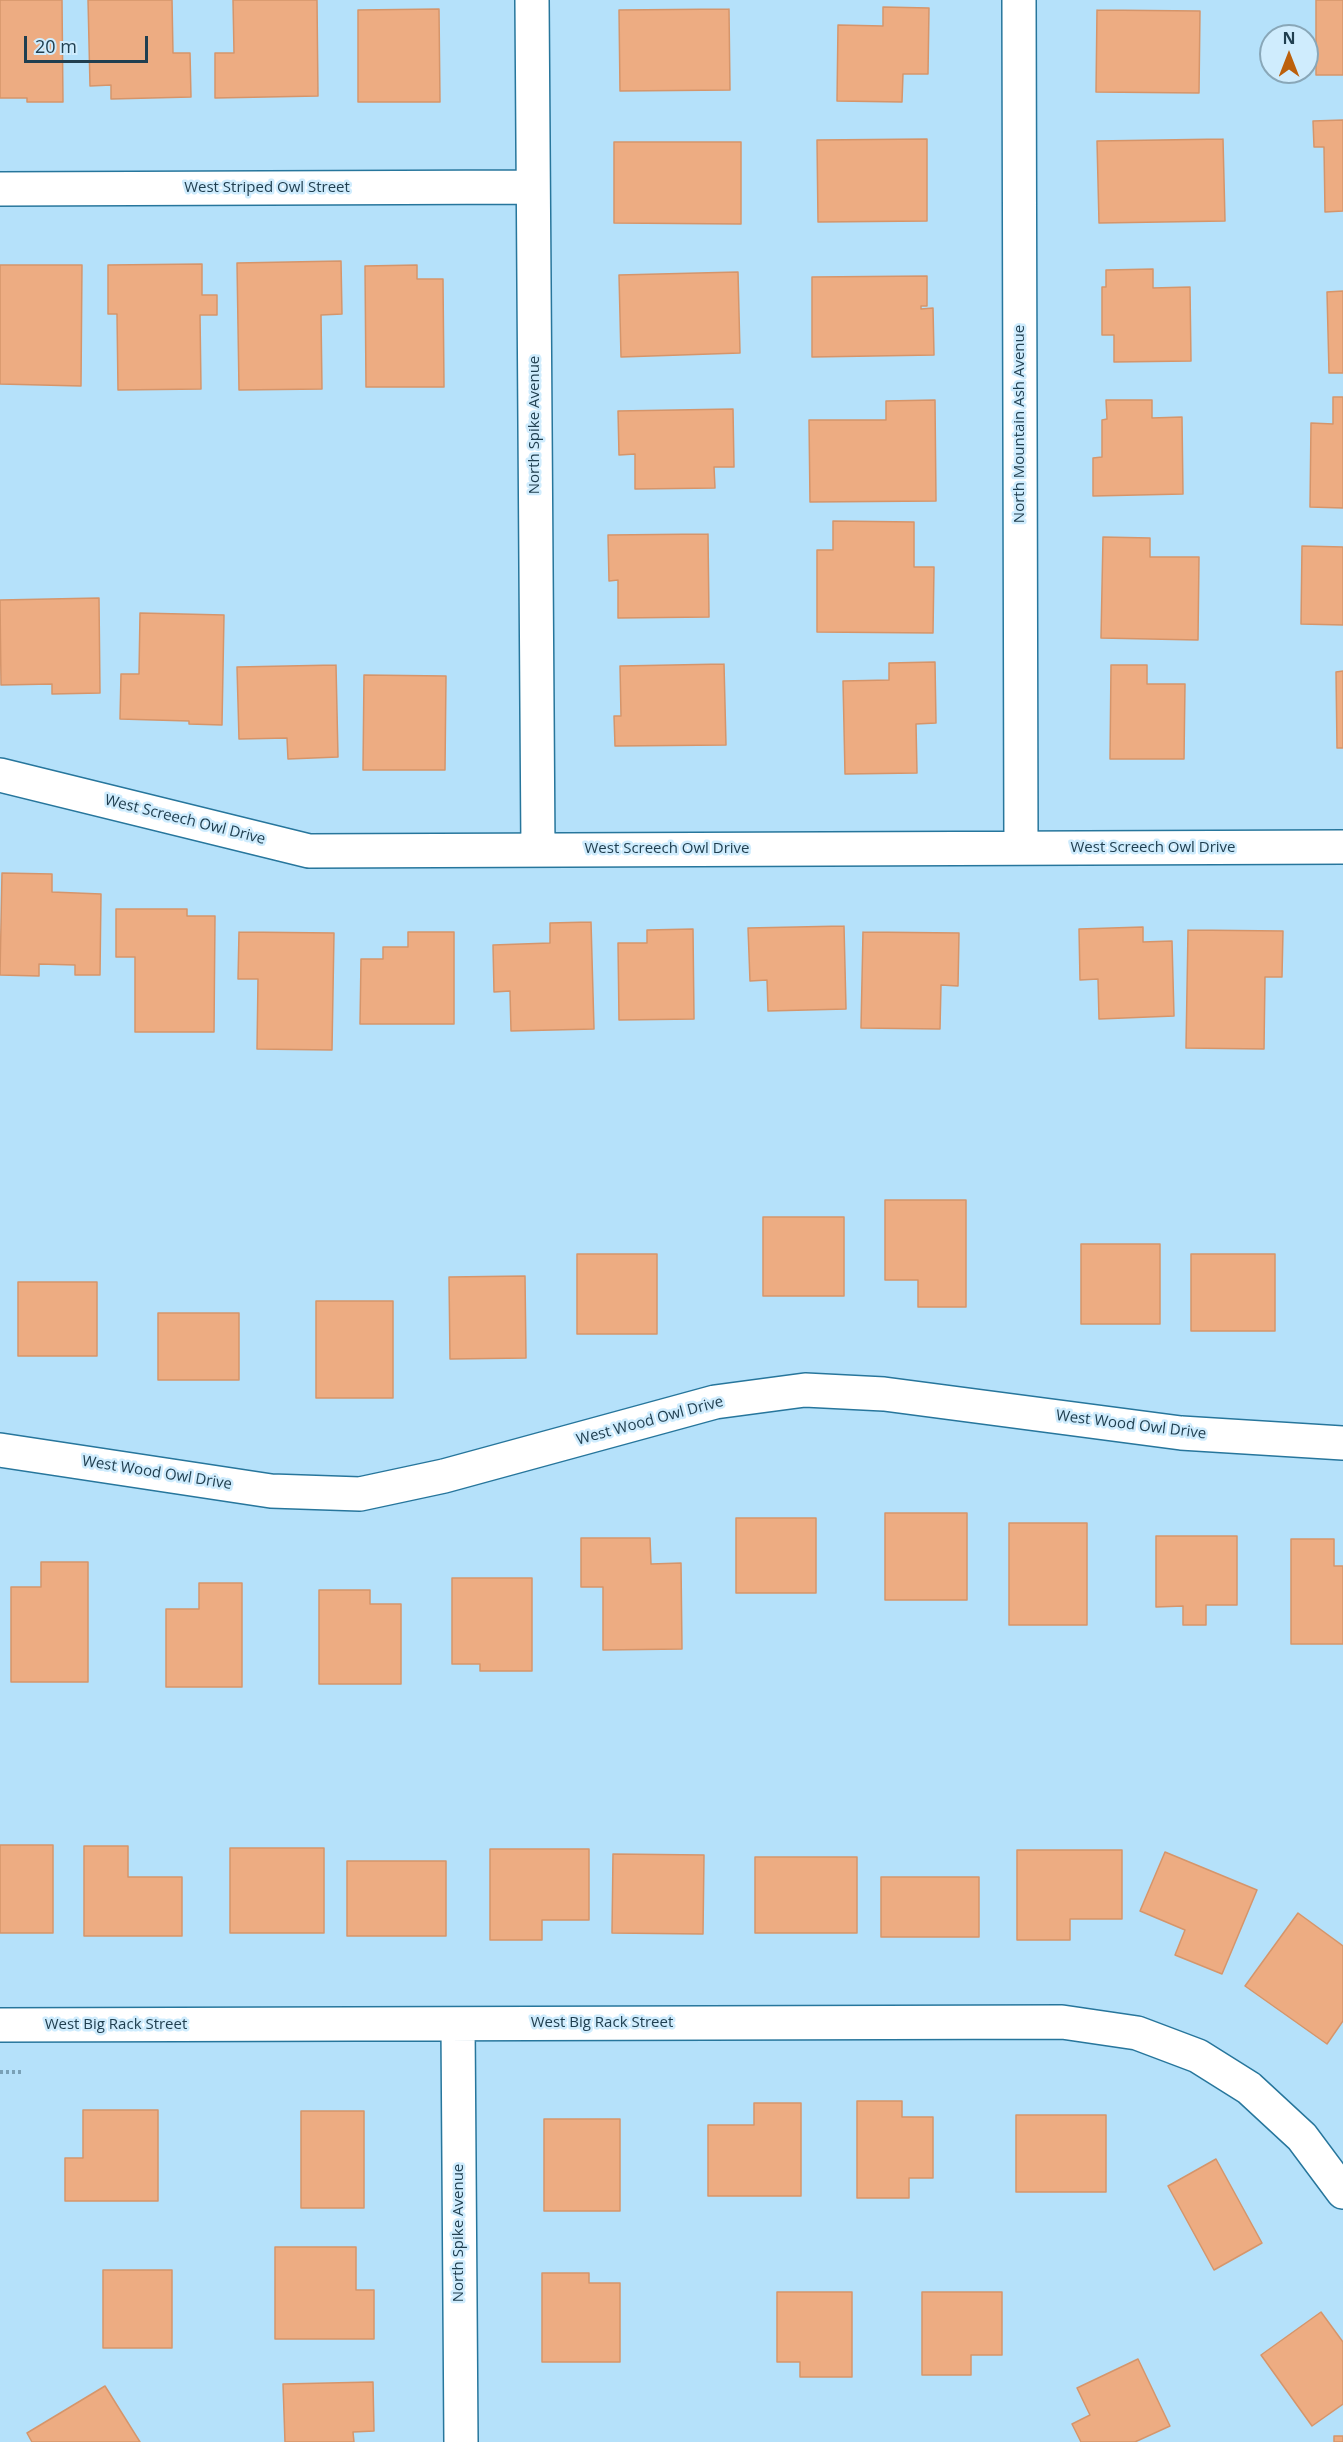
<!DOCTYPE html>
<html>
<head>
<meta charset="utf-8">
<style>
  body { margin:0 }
  #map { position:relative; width:1343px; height:2442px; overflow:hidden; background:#b5e1fa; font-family:"Open Sans",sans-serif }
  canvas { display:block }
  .north { position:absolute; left:1259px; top:24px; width:60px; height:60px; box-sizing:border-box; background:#cfecfd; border:2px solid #89a7b8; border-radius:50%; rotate:0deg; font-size:16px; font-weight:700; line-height:24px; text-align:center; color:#203f50 }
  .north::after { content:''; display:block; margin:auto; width:21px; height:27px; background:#bc600c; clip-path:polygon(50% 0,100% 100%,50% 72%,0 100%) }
  .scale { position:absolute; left:24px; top:36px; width:124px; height:27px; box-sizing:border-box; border:3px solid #203f50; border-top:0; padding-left:8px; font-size:18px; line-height:21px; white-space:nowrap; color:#203f50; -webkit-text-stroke:4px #cfecfd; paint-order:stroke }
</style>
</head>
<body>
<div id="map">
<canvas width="1343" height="2442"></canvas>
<div class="north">N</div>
<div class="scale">20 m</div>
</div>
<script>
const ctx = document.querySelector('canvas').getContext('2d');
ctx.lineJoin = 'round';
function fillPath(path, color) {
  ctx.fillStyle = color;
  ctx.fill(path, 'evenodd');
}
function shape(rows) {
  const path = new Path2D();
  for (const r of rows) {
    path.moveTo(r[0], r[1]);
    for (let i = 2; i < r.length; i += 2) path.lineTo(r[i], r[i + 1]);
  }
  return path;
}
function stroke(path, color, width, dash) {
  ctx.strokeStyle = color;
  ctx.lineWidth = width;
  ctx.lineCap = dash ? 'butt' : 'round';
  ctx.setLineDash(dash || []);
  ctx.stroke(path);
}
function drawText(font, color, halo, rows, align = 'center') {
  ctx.font = font + ' "Open Sans",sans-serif';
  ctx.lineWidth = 5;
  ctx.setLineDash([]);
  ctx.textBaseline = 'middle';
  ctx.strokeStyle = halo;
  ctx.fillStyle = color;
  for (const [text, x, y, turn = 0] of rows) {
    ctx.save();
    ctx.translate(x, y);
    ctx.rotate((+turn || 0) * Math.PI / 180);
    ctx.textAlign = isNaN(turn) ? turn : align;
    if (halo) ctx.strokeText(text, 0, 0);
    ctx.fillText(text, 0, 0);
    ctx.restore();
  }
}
const building = shape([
  [0,0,62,0,63,102,27,102,27,98,0,98,0,0],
  [88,0,172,0,173,53,190,53,191,97,111,99,111,85,90,86,88,0],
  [233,0,317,0,318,96,215,98,215,53,234,53,233,0],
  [1316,0,1343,0,1343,75,1316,75,1316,0],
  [883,7,929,8,928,74,903,74,902,102,837,101,838,25,883,26,883,7],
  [439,9,440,102,358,102,358,10,439,9],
  [729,9,730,90,620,91,619,10,729,9],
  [1097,10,1200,11,1199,93,1096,92,1097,10],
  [1343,120,1343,211,1325,212,1324,147,1314,147,1313,121,1343,120],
  [927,139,927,221,818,222,817,140,927,139],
  [1223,139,1225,221,1099,223,1097,141,1223,139],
  [614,142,741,142,741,224,614,223,614,142],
  [341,261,342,314,321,315,322,389,239,390,237,263,341,261],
  [202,264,202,295,217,295,217,315,200,315,201,389,118,390,117,314,108,314,108,265,202,264],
  [0,265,82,265,81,386,0,384,0,265],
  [417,265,417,279,443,279,444,387,366,387,365,266,417,265],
  [1153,269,1153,288,1190,287,1191,361,1114,362,1114,335,1102,335,1102,287,1106,287,1106,270,1153,269],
  [738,272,740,353,621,357,619,275,738,272],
  [927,276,927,306,921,306,921,309,933,308,934,355,812,357,812,277,927,276],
  [1343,291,1343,373,1329,373,1327,292,1343,291],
  [1333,397,1343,397,1343,508,1310,507,1311,423,1333,424,1333,397],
  [935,400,936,501,810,502,809,420,886,420,886,401,935,400],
  [1106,400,1152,400,1152,418,1182,417,1183,494,1093,496,1093,458,1102,457,1102,420,1107,419,1106,400],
  [733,409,734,467,714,467,715,488,635,489,635,454,619,455,618,411,733,409],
  [833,521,914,522,914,567,934,567,933,633,817,632,817,550,833,550,833,521],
  [708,534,709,617,618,618,618,580,609,581,608,535,708,534],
  [1103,537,1150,538,1150,557,1199,557,1198,640,1101,638,1103,537],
  [1302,546,1343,547,1343,625,1301,624,1302,546],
  [99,598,100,693,52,694,52,684,1,685,0,600,99,598],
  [140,613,224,615,222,725,189,724,189,721,120,719,121,674,139,674,140,613],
  [935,662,936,723,916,724,917,773,845,774,843,681,889,680,889,663,935,662],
  [724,664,726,745,615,746,614,716,621,716,620,666,724,664],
  [336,665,338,757,288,759,287,738,239,739,237,667,336,665],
  [1111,665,1147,665,1147,684,1185,684,1184,759,1110,759,1111,665],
  [1343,671,1343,748,1337,748,1336,672,1343,671],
  [364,675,446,676,445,770,363,770,364,675],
  [2,873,52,874,52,892,101,894,100,975,75,975,75,965,39,964,39,976,0,975,2,873],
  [116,909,187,909,187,916,215,916,214,1032,135,1032,135,957,116,957,116,909],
  [591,922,594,1029,511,1031,510,991,494,992,493,945,550,943,550,923,591,922],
  [844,926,846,1009,768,1011,767,980,750,981,748,928,844,926],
  [1143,927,1143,942,1172,941,1174,1016,1099,1019,1098,979,1080,980,1079,929,1143,927],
  [693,929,694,1019,619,1020,618,943,647,943,647,930,693,929],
  [1188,930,1283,931,1282,977,1265,977,1264,1049,1186,1048,1188,930],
  [239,932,334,933,332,1050,257,1049,258,979,238,979,239,932],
  [408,932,454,932,454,1024,360,1024,361,959,383,959,383,947,408,947,408,932],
  [863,932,959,933,958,986,941,985,940,1029,861,1028,863,932],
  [885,1200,966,1200,966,1307,918,1307,918,1280,885,1280,885,1200],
  [763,1217,844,1217,844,1296,763,1296,763,1217],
  [1081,1244,1160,1244,1160,1324,1081,1324,1081,1244],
  [577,1254,657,1254,657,1334,577,1334,577,1254],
  [1191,1254,1275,1254,1275,1331,1191,1331,1191,1254],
  [525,1276,526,1358,450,1359,449,1277,525,1276],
  [18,1282,97,1282,97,1356,18,1356,18,1282],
  [316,1301,393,1301,393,1398,316,1398,316,1301],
  [158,1313,239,1313,239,1380,158,1380,158,1313],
  [885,1513,967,1513,967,1600,885,1600,885,1513],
  [736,1518,816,1518,816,1593,736,1593,736,1518],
  [1009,1523,1087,1523,1087,1625,1009,1625,1009,1523],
  [1156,1536,1237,1536,1237,1605,1206,1605,1206,1625,1183,1625,1183,1606,1156,1607,1156,1536],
  [581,1538,650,1538,651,1564,681,1563,682,1649,603,1650,603,1587,581,1587,581,1538],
  [1291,1539,1334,1539,1334,1566,1343,1566,1343,1644,1291,1644,1291,1539],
  [41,1562,88,1562,88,1682,11,1682,11,1587,41,1587,41,1562],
  [452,1578,532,1578,532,1671,480,1671,480,1664,452,1664,452,1578],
  [199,1583,242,1583,242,1687,166,1687,166,1609,199,1609,199,1583],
  [319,1590,370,1590,370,1604,401,1604,401,1684,319,1684,319,1590],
  [0,1845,53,1845,53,1933,0,1933,0,1845],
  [84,1846,128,1846,128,1877,182,1877,182,1936,84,1936,84,1846],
  [230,1848,324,1848,324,1933,230,1933,230,1848],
  [490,1849,589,1849,589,1920,542,1920,542,1940,490,1940,490,1849],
  [1017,1850,1122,1850,1122,1919,1070,1919,1070,1940,1017,1940,1017,1850],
  [1165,1852,1257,1890,1222,1974,1175,1955,1185,1930,1140,1911,1165,1852],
  [613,1854,704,1855,703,1934,612,1933,613,1854],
  [755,1857,857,1857,857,1933,755,1933,755,1857],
  [347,1861,446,1861,446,1936,347,1936,347,1861],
  [881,1877,979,1877,979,1937,881,1937,881,1877],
  [1298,1913,1343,1946,1343,2021,1327,2044,1245,1986,1298,1913],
  [857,2101,902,2101,902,2117,933,2117,933,2178,909,2178,909,2198,857,2198,857,2101],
  [754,2103,801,2103,801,2196,708,2196,708,2125,754,2125,754,2103],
  [83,2110,158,2110,158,2201,65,2201,65,2158,83,2158,83,2110],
  [301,2111,364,2111,364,2208,301,2208,301,2111],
  [1016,2115,1106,2115,1106,2192,1016,2192,1016,2115],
  [544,2119,620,2119,620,2211,544,2211,544,2119],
  [1216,2159,1262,2243,1214,2270,1168,2186,1216,2159],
  [275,2247,356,2247,356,2290,374,2290,374,2339,275,2339,275,2247],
  [103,2270,172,2270,172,2348,103,2348,103,2270],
  [542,2273,589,2273,589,2283,620,2283,620,2362,542,2362,542,2273],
  [777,2292,852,2292,852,2377,800,2377,800,2362,777,2362,777,2292],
  [922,2292,1002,2292,1002,2355,971,2355,971,2375,922,2375,922,2292],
  [1321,2312,1343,2342,1343,2404,1312,2426,1261,2355,1321,2312],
  [1138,2359,1170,2426,1135,2442,1081,2442,1072,2424,1090,2415,1077,2388,1138,2359],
  [373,2382,374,2431,353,2432,354,2442,285,2442,283,2384,373,2382],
  [105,2386,140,2442,32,2442,27,2433,105,2386],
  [1334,2436,1343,2436,1343,2442,1334,2442,1334,2436]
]);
fillPath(building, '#edac82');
stroke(building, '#d5956b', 1.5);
const minor = shape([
  [532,0,538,849],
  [1019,0,1021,848],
  [0,189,533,187],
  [0,775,309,851,1343,847],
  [0,1450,271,1491,360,1494,444,1476,715,1402,805,1390,884,1394,1181,1433,1343,1443],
  [458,2024,461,2442],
  [0,2025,1062,2022,1137,2033,1198,2056,1249,2088,1302,2137,1343,2192]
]);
stroke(minor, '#27769c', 36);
stroke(shape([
  [0,2072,21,2072]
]), '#7aa1b7', 4, [3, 3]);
stroke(minor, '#fff', 33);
drawText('15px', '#203f50', '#cfecfd', [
  ["West Striped Owl Street",267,188],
  ["North Mountain Ash Avenue",1020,424,-90],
  ["North Spike Avenue",535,425,-90],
  ["West Screech Owl Drive",185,820,14],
  ["West Screech Owl Drive",1153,848],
  ["West Screech Owl Drive",667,849],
  ["West Wood Owl Drive",650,1421,-15],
  ["West Wood Owl Drive",1131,1425,7],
  ["West Wood Owl Drive",157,1473,9],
  ["West Big Rack Street",602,2023],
  ["West Big Rack Street",116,2025],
  ["North Spike Avenue",459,2233,-90]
]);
</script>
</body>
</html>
